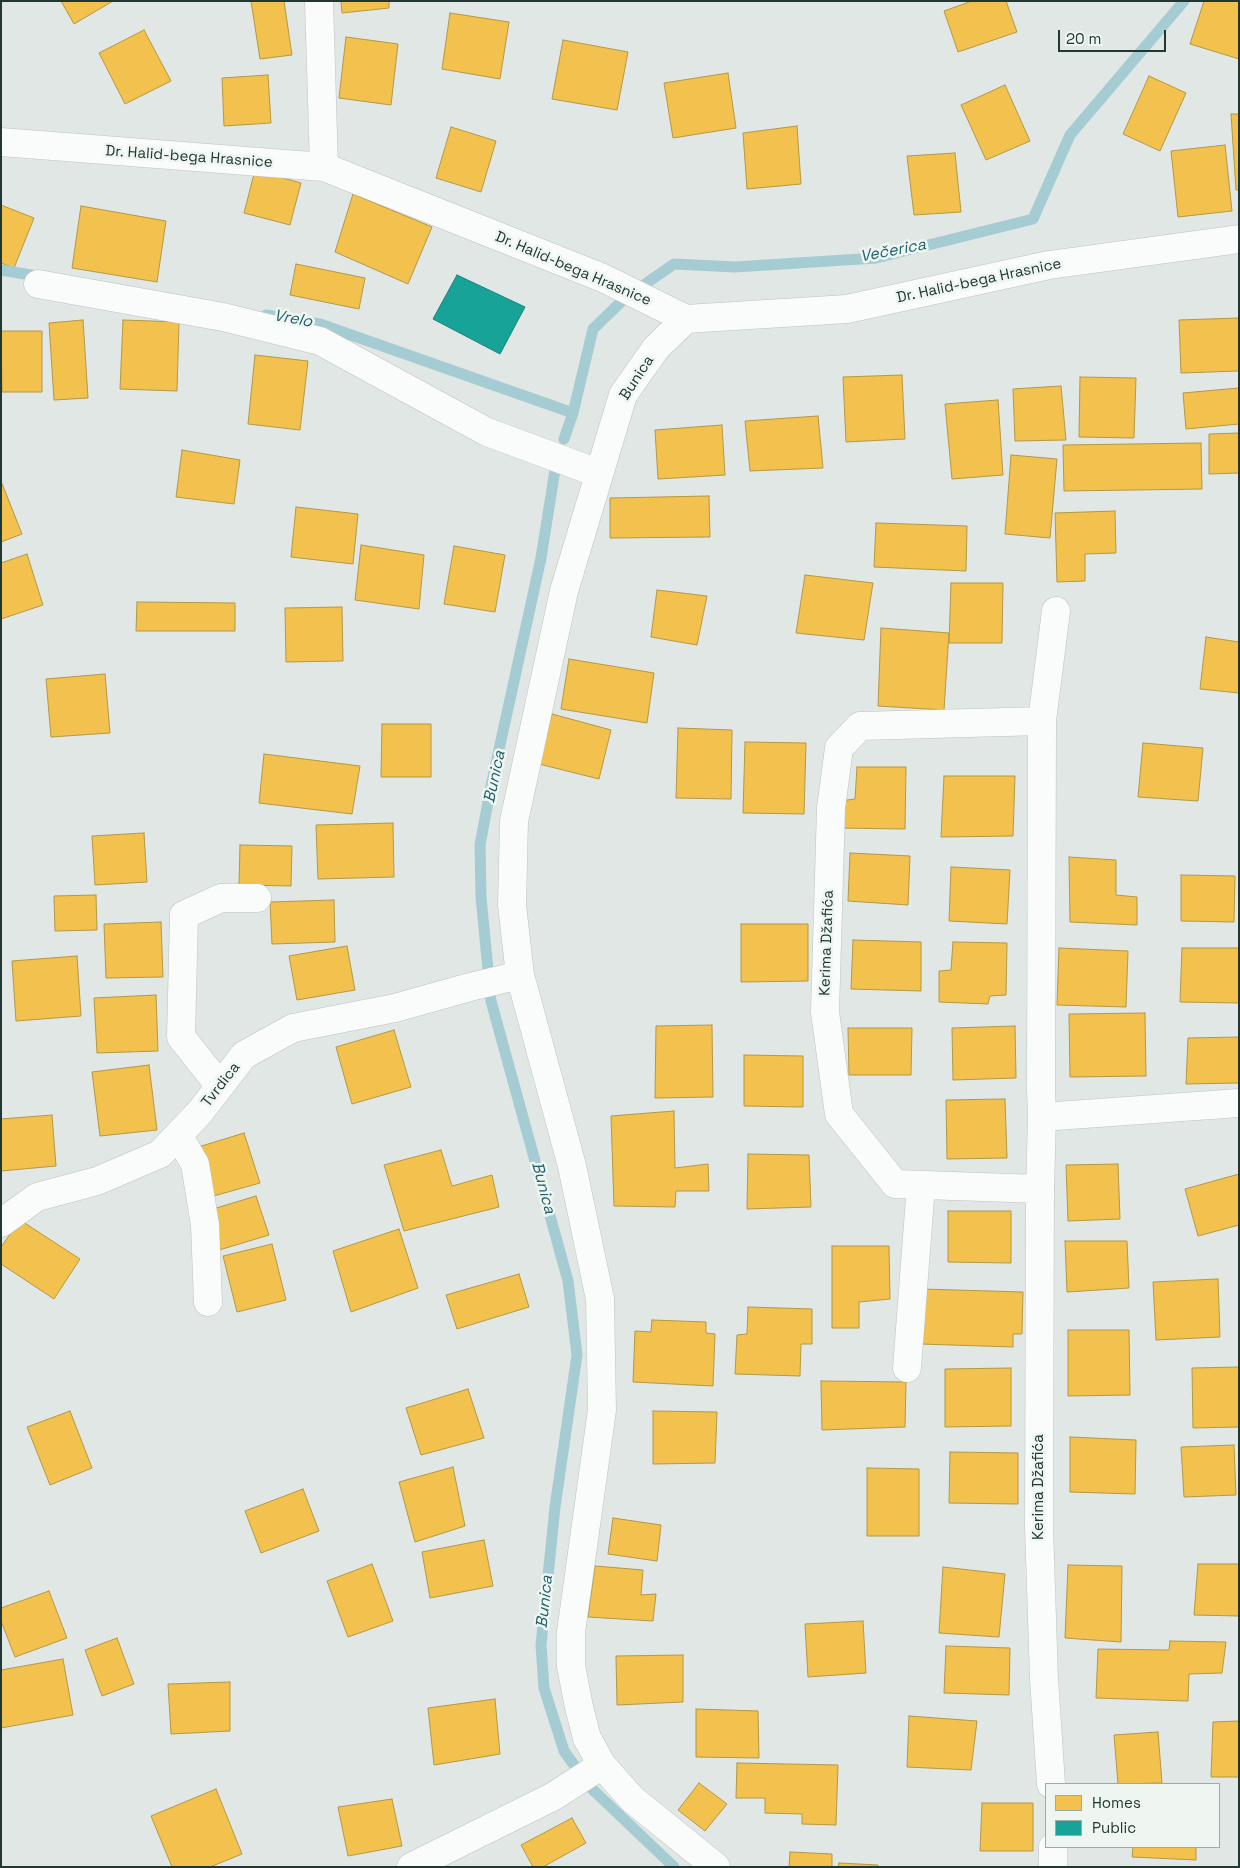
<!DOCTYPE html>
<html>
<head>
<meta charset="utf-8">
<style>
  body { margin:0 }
  #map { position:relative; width:1240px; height:1868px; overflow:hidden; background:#e1e7e4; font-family:"Space Grotesk",sans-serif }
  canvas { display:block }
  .frame { position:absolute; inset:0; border:2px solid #213731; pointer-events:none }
  .legend { position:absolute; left:1045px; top:1783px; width:175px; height:65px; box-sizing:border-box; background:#eff6f2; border:1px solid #9daaa5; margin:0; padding:6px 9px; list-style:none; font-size:15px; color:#213731 }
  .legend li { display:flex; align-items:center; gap:10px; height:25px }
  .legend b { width:25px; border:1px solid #9daaa5 }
  .scale { position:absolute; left:1058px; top:30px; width:108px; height:22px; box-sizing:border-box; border:2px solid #213731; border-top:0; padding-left:6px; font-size:15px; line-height:18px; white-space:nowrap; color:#213731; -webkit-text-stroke:4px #eff6f2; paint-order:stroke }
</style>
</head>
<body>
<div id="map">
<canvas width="1240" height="1868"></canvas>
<div class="frame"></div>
<ul class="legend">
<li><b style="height:14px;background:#f2c14e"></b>Homes</li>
<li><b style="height:14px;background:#17a398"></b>Public</li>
</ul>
<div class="scale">20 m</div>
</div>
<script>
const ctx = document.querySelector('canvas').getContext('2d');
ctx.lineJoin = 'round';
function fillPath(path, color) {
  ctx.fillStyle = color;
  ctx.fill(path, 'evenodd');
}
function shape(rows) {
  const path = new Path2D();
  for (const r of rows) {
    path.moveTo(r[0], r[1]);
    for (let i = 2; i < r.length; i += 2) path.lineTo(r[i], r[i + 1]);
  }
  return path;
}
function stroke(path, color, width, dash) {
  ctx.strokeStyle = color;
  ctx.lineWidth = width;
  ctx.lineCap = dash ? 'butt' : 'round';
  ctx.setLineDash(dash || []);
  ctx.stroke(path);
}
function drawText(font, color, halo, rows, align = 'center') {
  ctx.font = font + ' "Space Grotesk",sans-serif';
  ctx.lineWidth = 5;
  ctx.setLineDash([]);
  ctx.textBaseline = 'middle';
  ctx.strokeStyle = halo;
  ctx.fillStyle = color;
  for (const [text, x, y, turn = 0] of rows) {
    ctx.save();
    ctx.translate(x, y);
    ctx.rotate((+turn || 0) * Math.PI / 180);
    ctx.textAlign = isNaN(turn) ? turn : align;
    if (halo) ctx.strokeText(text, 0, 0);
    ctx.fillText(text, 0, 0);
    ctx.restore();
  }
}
const homes = shape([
  [61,1,113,1,74,24,61,1],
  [251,1,284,1,292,55,260,59,251,1],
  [341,1,389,1,389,8,342,13,341,1],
  [972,1,1006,1,1017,32,958,52,944,11,972,1],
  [1204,1,1239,1,1239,59,1190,44,1204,1],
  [450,13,509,22,500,79,442,69,450,13],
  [144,30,171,81,125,104,99,53,144,30],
  [346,37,398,44,391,105,339,98,346,37],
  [563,40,628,52,617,110,552,99,563,40],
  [728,73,736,128,673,138,664,83,728,73],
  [268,75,271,123,224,126,222,78,268,75],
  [1149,76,1186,93,1160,151,1123,134,1149,76],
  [1005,85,1030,141,986,160,961,105,1005,85],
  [1231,114,1239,114,1239,190,1236,190,1231,114],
  [797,126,801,184,747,189,743,133,797,126],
  [451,127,496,141,481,192,436,178,451,127],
  [1225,145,1232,211,1178,217,1171,151,1225,145],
  [955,153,961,212,914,215,907,156,955,153],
  [255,170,301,183,290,225,244,213,255,170],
  [353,194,432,227,408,284,335,252,353,194],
  [1,205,34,218,14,268,1,263,1,205],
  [81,206,166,221,157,282,72,268,81,206],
  [296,264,365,278,359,309,290,295,296,264],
  [1239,318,1239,371,1181,373,1179,320,1239,318],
  [83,320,88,398,54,400,49,323,83,320],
  [123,320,179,322,177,391,120,389,123,320],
  [1,331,42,331,42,392,2,392,1,331],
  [255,355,308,361,300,430,248,424,255,355],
  [902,375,905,439,846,442,843,377,902,375],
  [1080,377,1136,378,1134,438,1079,437,1080,377],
  [1061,386,1066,440,1015,441,1013,389,1061,386],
  [1239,388,1239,424,1186,429,1183,393,1239,388],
  [998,400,1003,475,952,479,945,404,998,400],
  [818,416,823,468,750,471,745,421,818,416],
  [722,425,725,475,658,479,655,430,722,425],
  [1239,433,1239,473,1209,474,1209,434,1239,433],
  [1201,443,1202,489,1064,491,1063,445,1201,443],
  [182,450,240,460,234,504,176,497,182,450],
  [1011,455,1057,459,1050,538,1005,534,1011,455],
  [1,481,22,534,1,542,1,481],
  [709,496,710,537,610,538,610,498,709,496],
  [296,507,358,514,353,564,291,557,296,507],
  [1115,511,1116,553,1085,554,1085,581,1057,582,1055,513,1115,511],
  [876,523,967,526,966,571,874,567,876,523],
  [361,545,424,555,419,609,355,600,361,545],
  [454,546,505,555,495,612,444,604,454,546],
  [27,554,43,605,1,619,1,563,27,554],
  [805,575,873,583,864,640,796,633,805,575],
  [951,583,1003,583,1002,643,949,643,951,583],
  [657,590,707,596,697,645,651,637,657,590],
  [137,602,235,603,235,631,136,631,137,602],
  [342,607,343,661,286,662,285,608,342,607],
  [881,628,949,633,944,710,878,706,881,628],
  [1206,637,1239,642,1239,693,1200,689,1206,637],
  [569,659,654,673,647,723,561,709,569,659],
  [105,674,110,733,51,737,46,679,105,674],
  [552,714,611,730,599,779,539,764,552,714],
  [382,724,431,724,431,777,381,777,382,724],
  [678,728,732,730,731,799,676,798,678,728],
  [745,742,806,743,804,814,743,813,745,742],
  [1143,743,1203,748,1198,801,1138,797,1143,743],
  [264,754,360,766,352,814,259,803,264,754],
  [857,767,906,767,905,829,839,828,840,801,855,799,857,767],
  [944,776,1015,776,1013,836,941,837,944,776],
  [393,823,394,877,318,879,316,825,393,823],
  [144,833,147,882,95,885,92,836,144,833],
  [240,845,292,846,291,886,239,885,240,845],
  [850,853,910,856,908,905,848,901,850,853],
  [1069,857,1116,860,1116,895,1137,897,1137,925,1070,922,1069,857],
  [951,867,1010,870,1007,924,949,921,951,867],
  [1181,875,1235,876,1234,922,1181,921,1181,875],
  [96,895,97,930,55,931,54,896,96,895],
  [334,900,335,942,272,944,270,902,334,900],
  [161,922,163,977,106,978,104,924,161,922],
  [741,924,808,924,808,981,741,982,741,924],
  [853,940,921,942,921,991,851,989,853,940],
  [953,942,1007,943,1006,995,990,996,988,1004,939,1002,939,971,951,970,953,942],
  [347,946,355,990,297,1000,289,956,347,946],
  [1059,948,1128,951,1126,1007,1057,1005,1059,948],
  [1182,948,1239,948,1239,1003,1180,1002,1182,948],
  [77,956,81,1016,16,1021,12,961,77,956],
  [156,995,158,1051,97,1053,94,998,156,995],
  [1145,1013,1146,1076,1070,1077,1069,1014,1145,1013],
  [712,1025,713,1097,655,1098,656,1026,712,1025],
  [1015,1026,1016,1078,953,1080,952,1028,1015,1026],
  [848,1028,912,1028,911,1075,849,1075,848,1028],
  [394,1030,411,1087,352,1104,336,1047,394,1030],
  [1239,1037,1239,1083,1186,1084,1188,1038,1239,1037],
  [744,1055,803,1056,803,1107,744,1106,744,1055],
  [149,1065,157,1130,100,1136,92,1072,149,1065],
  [1005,1099,1007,1158,947,1159,946,1100,1005,1099],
  [674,1111,675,1168,708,1164,709,1191,676,1191,675,1207,614,1206,611,1116,674,1111],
  [52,1115,56,1166,1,1171,1,1119,52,1115],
  [244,1133,260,1183,210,1197,195,1148,244,1133],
  [441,1150,452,1186,492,1175,499,1207,404,1231,384,1165,441,1150],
  [748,1154,809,1155,811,1207,747,1209,748,1154],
  [1118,1164,1120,1219,1068,1221,1066,1165,1118,1164],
  [1239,1174,1239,1225,1198,1236,1185,1189,1239,1174],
  [256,1196,269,1235,216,1251,203,1212,256,1196],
  [948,1211,1011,1211,1011,1263,948,1262,948,1211],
  [20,1220,80,1259,54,1299,1,1264,1,1247,20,1220],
  [399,1229,418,1288,351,1312,333,1251,399,1229],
  [1065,1241,1127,1241,1129,1288,1067,1292,1065,1241],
  [272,1244,286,1300,237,1312,223,1256,272,1244],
  [832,1246,889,1246,890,1299,859,1302,859,1328,832,1328,832,1246],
  [519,1274,529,1307,457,1329,446,1295,519,1274],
  [1218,1279,1220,1337,1156,1340,1153,1282,1218,1279],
  [922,1289,1023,1292,1022,1334,1013,1334,1013,1347,920,1344,922,1289],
  [748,1307,812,1309,812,1344,801,1344,800,1376,735,1374,737,1335,747,1334,748,1307],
  [652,1320,706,1322,706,1333,715,1334,713,1386,633,1382,635,1331,651,1332,652,1320],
  [1068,1330,1129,1330,1130,1395,1068,1396,1068,1330],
  [1239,1367,1239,1427,1193,1428,1192,1368,1239,1367],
  [1011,1368,1011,1426,945,1427,945,1369,1011,1368],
  [821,1381,906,1382,905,1427,822,1430,821,1381],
  [468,1389,484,1438,421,1455,406,1408,468,1389],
  [70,1411,92,1468,50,1485,27,1427,70,1411],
  [653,1411,717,1412,715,1463,653,1464,653,1411],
  [1070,1437,1136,1440,1135,1494,1070,1492,1070,1437],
  [1234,1445,1236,1495,1184,1497,1181,1447,1234,1445],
  [950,1452,1018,1453,1018,1504,949,1503,950,1452],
  [453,1467,465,1526,415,1542,399,1482,453,1467],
  [867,1468,919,1469,919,1536,867,1536,867,1468],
  [303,1489,319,1531,261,1553,245,1511,303,1489],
  [613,1518,661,1525,657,1561,608,1554,613,1518],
  [484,1540,493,1586,430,1598,422,1552,484,1540],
  [372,1564,393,1621,348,1637,327,1581,372,1564],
  [1198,1564,1239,1564,1239,1616,1194,1615,1198,1564],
  [1068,1565,1122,1566,1121,1642,1065,1638,1068,1565],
  [595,1566,643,1570,641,1595,656,1594,653,1621,588,1617,595,1566],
  [943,1567,1005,1574,999,1637,939,1633,943,1567],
  [49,1591,67,1638,15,1657,1,1621,1,1608,49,1591],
  [863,1621,866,1673,808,1677,805,1624,863,1621],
  [117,1638,134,1684,102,1696,85,1650,117,1638],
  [1170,1641,1226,1642,1222,1673,1189,1674,1188,1701,1096,1698,1098,1649,1169,1650,1170,1641],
  [946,1646,1010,1648,1009,1695,944,1693,946,1646],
  [683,1655,683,1702,617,1705,616,1656,683,1655],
  [63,1659,73,1715,1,1728,1,1670,63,1659],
  [230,1682,230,1731,171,1734,168,1684,230,1682],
  [495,1699,500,1754,434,1765,428,1708,495,1699],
  [696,1709,758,1711,759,1758,696,1757,696,1709],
  [909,1716,977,1721,971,1770,907,1767,909,1716],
  [1239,1721,1239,1777,1211,1777,1213,1722,1239,1721],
  [1158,1732,1162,1783,1118,1784,1114,1735,1158,1732],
  [737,1763,838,1765,836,1825,802,1824,802,1814,765,1813,765,1798,736,1798,737,1763],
  [699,1783,727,1804,705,1831,678,1810,699,1783],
  [216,1789,242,1854,210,1867,172,1867,151,1816,216,1789],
  [392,1799,402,1846,348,1856,338,1807,392,1799],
  [982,1803,1033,1803,1033,1851,980,1851,982,1803],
  [572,1818,586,1843,543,1867,533,1867,521,1845,572,1818],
  [1133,1847,1196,1847,1196,1860,1132,1857,1133,1847],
  [790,1852,832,1854,832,1867,789,1867,790,1852],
  [839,1863,878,1865,878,1867,838,1867,839,1863]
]);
fillPath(homes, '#f2c14e');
stroke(homes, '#b39845', 1);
const public = shape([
  [457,275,525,307,500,354,433,319,457,275]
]);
fillPath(public, '#17a398');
stroke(public, '#1a8379', 1);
stroke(shape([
  [1,270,43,277],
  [266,315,320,324,573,413],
  [564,439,573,413,593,329,625,298,674,264,735,267,876,258,1033,219,1070,135,1184,1],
  [555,470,541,558,491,786,480,845,481,897,491,1001,568,1281,577,1355,555,1507,541,1645,544,1688,564,1751,590,1787,674,1867]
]), '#a5ccd2', 11);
const minor = shape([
  [319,1,324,167],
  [1,142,324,167,603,278,686,319,847,309,1049,265,1239,239],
  [38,284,223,317,320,341,487,432,598,473],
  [686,319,656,348,623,395,564,591,514,821,512,905,520,975,572,1166,600,1299,602,1410,571,1632,571,1666,579,1707,587,1738,602,1765,632,1799,716,1867],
  [1042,721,1056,611],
  [220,1086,181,1037,184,915,221,898,257,898],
  [1042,1117,1239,1103],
  [178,1135,195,1164,205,1225,208,1302],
  [1040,1189,895,1184,839,1114,825,1012,831,808,839,748,860,726,1042,721,1041,1090,1042,1117,1040,1189,1039,1527,1044,1679,1051,1784],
  [1,1223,37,1197,97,1181,160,1154,200,1112,244,1055,293,1028,395,1008,470,987,520,975],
  [907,1368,921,1185],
  [411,1867,554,1796,602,1765],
  [1053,1867,1053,1847]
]);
stroke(minor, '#bec3c1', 29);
stroke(minor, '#fafbfb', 28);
drawText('15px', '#213731', '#eff6f2', [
  ["Dr. Halid-bega Hrasnice",189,157,4],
  ["Dr. Halid-bega Hrasnice",573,269,23],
  ["Dr. Halid-bega Hrasnice",979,281,-12],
  ["Bunica",637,378,-57],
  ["Kerima Džafića",827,943,-88],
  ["Tvrdica",221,1085,-52],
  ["Kerima Džafića",1039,1487,-90]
]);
drawText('italic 16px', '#21616d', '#eff6f2', [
  ["Večerica",893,251,-11],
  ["Vrelo",293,319,10],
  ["Bunica",495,777,-78],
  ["Bunica",543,1188,75],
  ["Bunica",545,1602,-84]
]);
</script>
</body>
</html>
